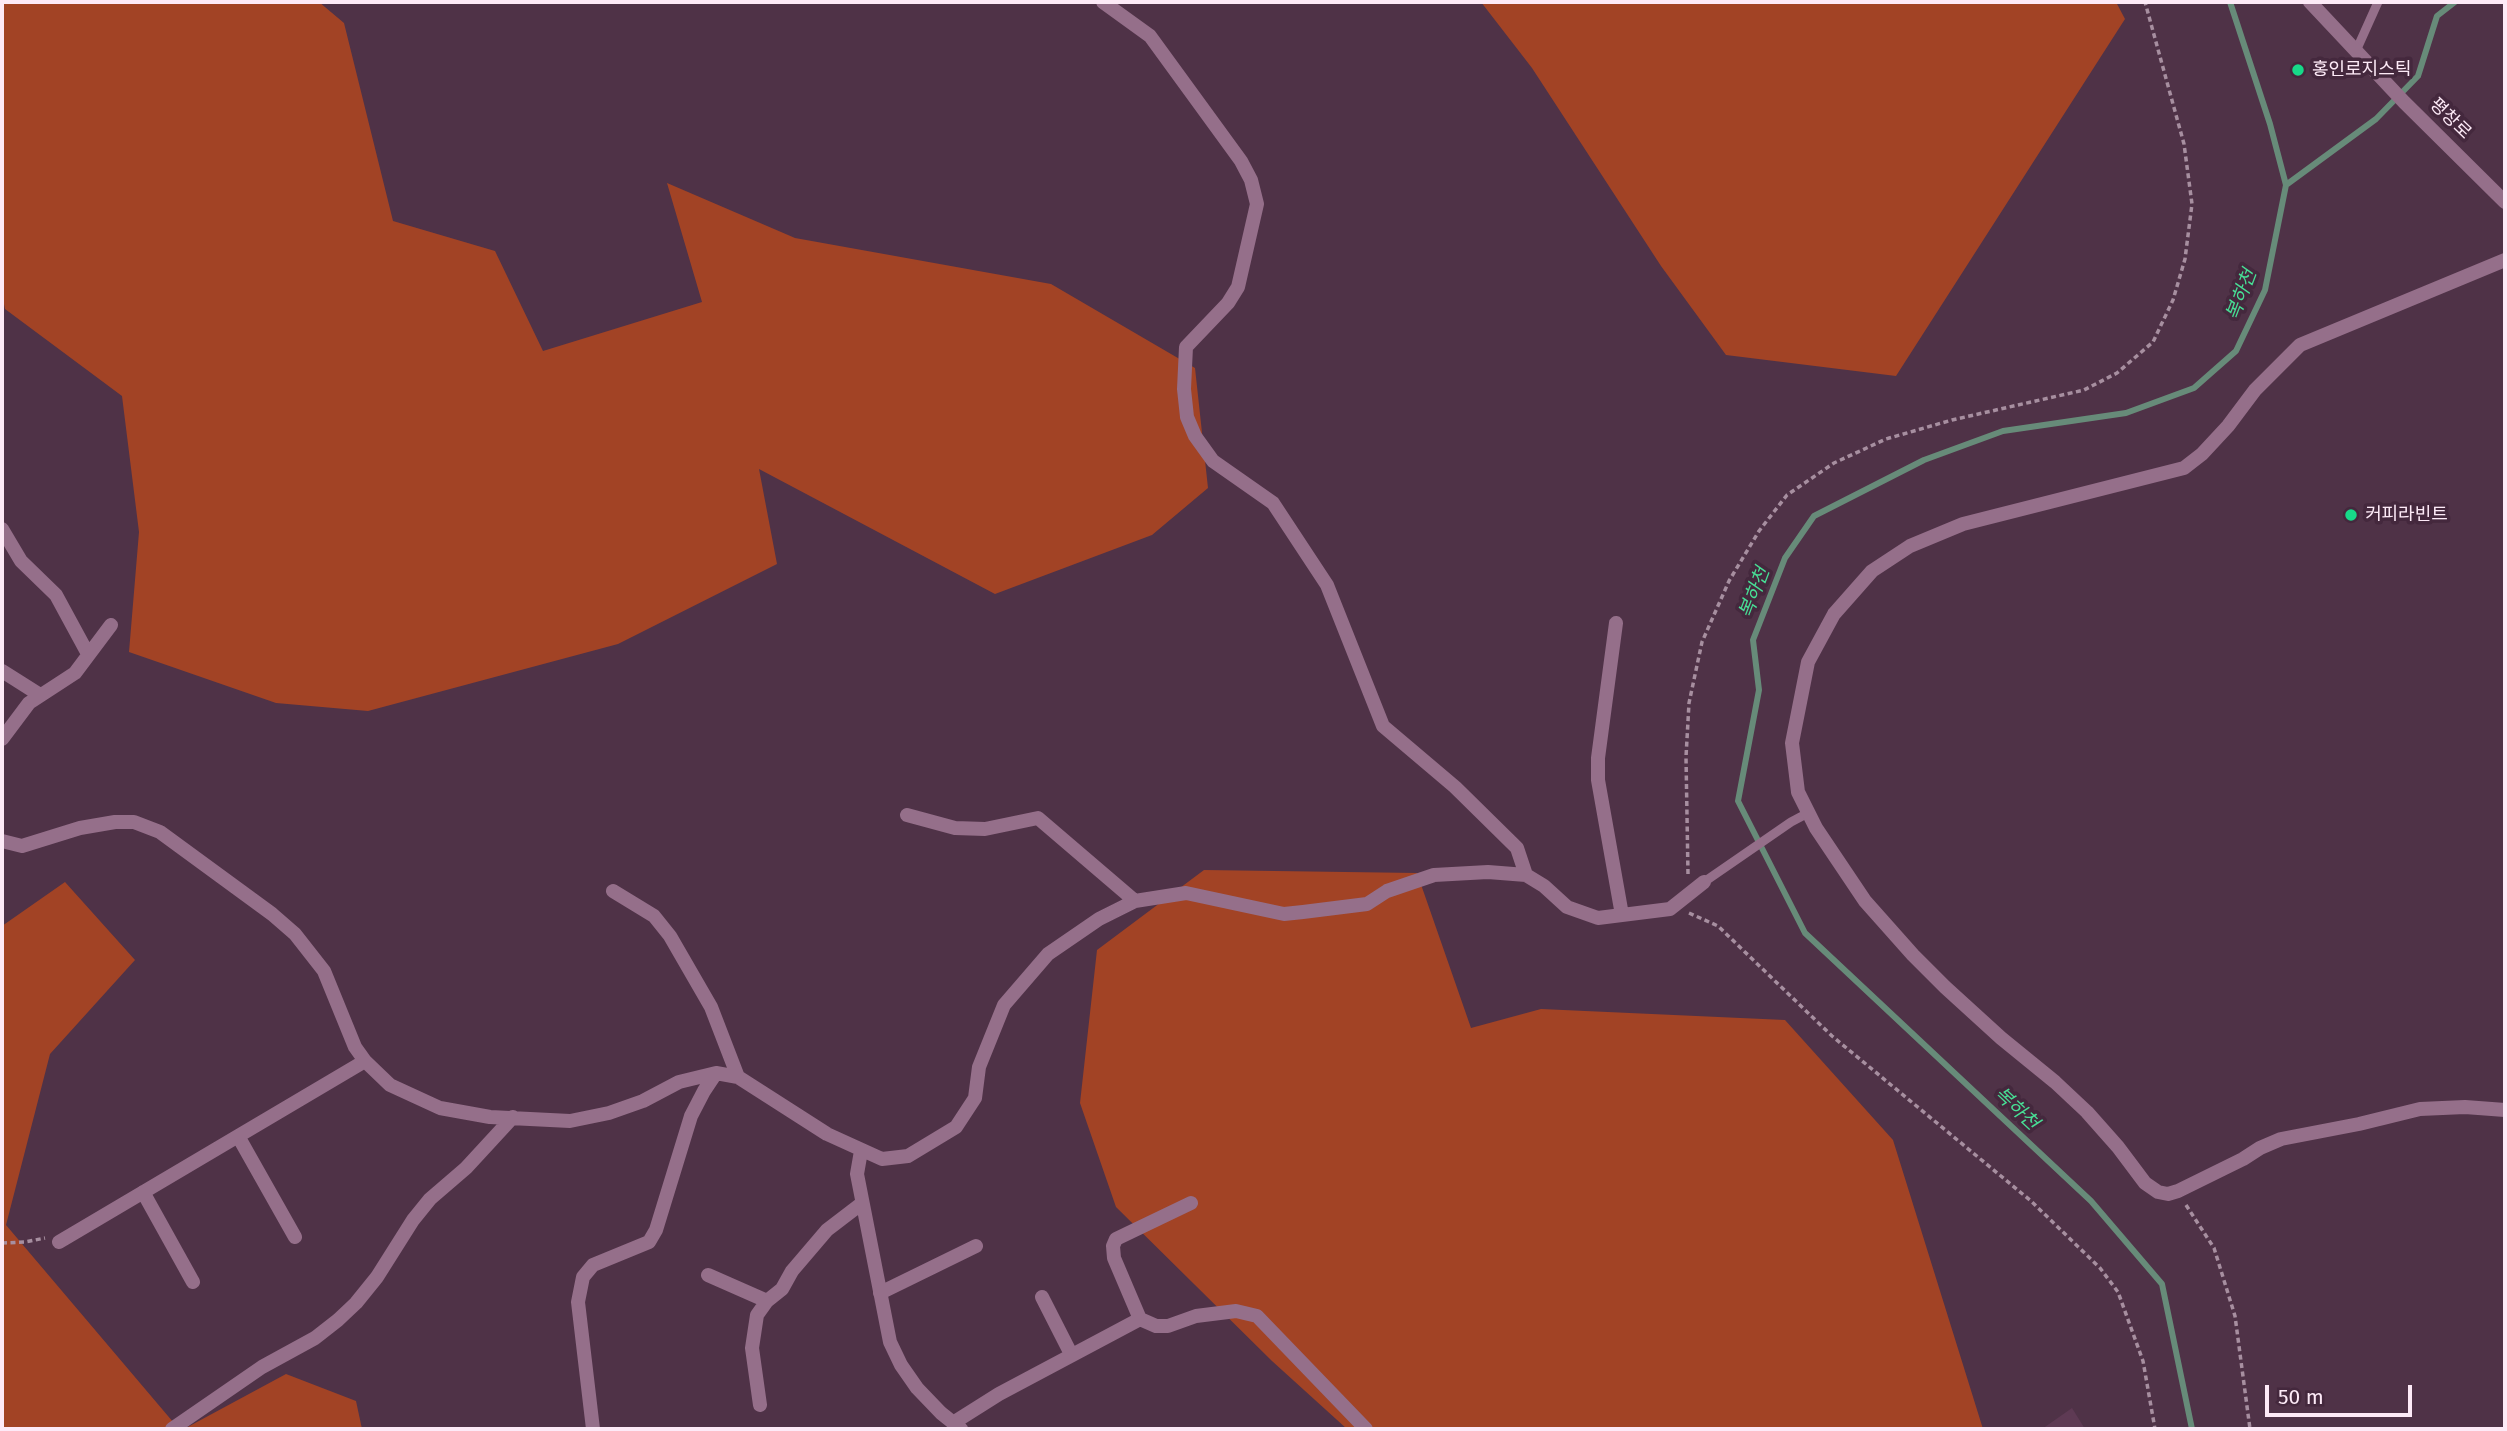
<!DOCTYPE html>
<html>
<head>
<meta charset="utf-8">
<style>
  body { margin:0 }
  #map { position:relative; width:2507px; height:1431px; overflow:hidden; background:#4f3247; font-family:"Fira Sans",sans-serif }
  canvas { display:block }
  .frame { position:absolute; inset:0; border:4px solid #fdeaf7; pointer-events:none }
  .scale { position:absolute; left:2265px; top:1385px; width:147px; height:32px; box-sizing:border-box; border:4px solid #fdeaf7; border-top:0; padding-left:9px; font-size:21px; line-height:24px; white-space:nowrap; color:#fdeaf7; -webkit-text-stroke:5px #44283d; paint-order:stroke }
</style>
</head>
<body>
<div id="map">
<canvas width="2507" height="1431"></canvas>
<div class="frame"></div>
<div class="scale">50 m</div>
</div>
<script>
const ctx = document.querySelector('canvas').getContext('2d');
ctx.lineJoin = 'round';
function fillPath(path, color) {
  ctx.fillStyle = color;
  ctx.fill(path, 'evenodd');
}
function shape(rows) {
  const path = new Path2D();
  for (const r of rows) {
    path.moveTo(r[0], r[1]);
    for (let i = 2; i < r.length; i += 2) path.lineTo(r[i], r[i + 1]);
  }
  return path;
}
function stroke(path, color, width, dash) {
  ctx.strokeStyle = color;
  ctx.lineWidth = width;
  ctx.lineCap = dash ? 'butt' : 'round';
  ctx.setLineDash(dash || []);
  ctx.stroke(path);
}
function drawText(font, color, halo, rows, align = 'center') {
  ctx.font = font + ' "Fira Sans","Noto Sans KR",sans-serif';
  ctx.lineWidth = 7;
  ctx.setLineDash([]);
  ctx.textBaseline = 'middle';
  ctx.strokeStyle = halo;
  ctx.fillStyle = color;
  for (const [text, x, y, turn = 0] of rows) {
    ctx.save();
    ctx.translate(x, y);
    ctx.rotate((+turn || 0) * Math.PI / 180);
    ctx.textAlign = isNaN(turn) ? turn : align;
    if (halo) ctx.strokeText(text, 0, 0);
    ctx.fillText(text, 0, 0);
    ctx.restore();
  }
}
fillPath(shape([
  [2072,1408,2085,1429,2042,1429]
]), '#5e3a54');
fillPath(shape([
  [2,2,319,2,344,23,393,221,495,251,543,351,702,302,667,183,795,238,1051,284,1195,368,1208,488,1152,535,995,594,759,469,777,564,618,644,368,711,276,703,129,652,139,532,122,396,5,309,2,294],
  [1481,2,2116,2,2125,19,1896,376,1726,355,1661,266,1532,68],
  [1204,870,1417,873,1471,1028,1541,1009,1785,1020,1893,1140,1983,1429,1347,1429,1272,1361,1116,1207,1080,1103,1097,950],
  [65,882,135,960,50,1054,6,1225,179,1429,2,1429,2,926],
  [286,1374,356,1401,362,1429,184,1429]
]), '#a24325');
stroke(shape([
  [2286,185,2376,119,2418,76,2437,16,2455,2],
  [2192,1429,2162,1284,2091,1201,1805,933,1738,801,1759,690,1753,640,1785,558,1814,516,1924,460,2003,431,2126,413,2194,388,2236,351,2265,290,2286,185,2270,124,2230,2]
]), '#678b79', 6);
stroke(shape([
  [1688,874,1686,757,1689,703,1702,642,1729,581,1759,531,1787,495,1834,463,1886,439,1952,420,2084,390,2117,373,2153,342,2173,300,2185,259,2192,204,2184,144,2145,2],
  [1689,913,1718,926,1832,1036,2031,1201,2100,1268,2118,1292,2143,1361,2155,1429],
  [2186,1205,2214,1248,2235,1316,2250,1429],
  [2,1243,25,1242,45,1238]
]), '#a78fa0', 3.5, [5, 3.5]);
stroke(shape([
  [2356,51,2378,2],
  [1704,882,1791,822,1808,813]
]), '#956f8a', 9);
stroke(shape([
  [1103,2,1150,36,1241,161,1251,180,1257,204,1238,287,1228,303,1186,347,1184,389,1187,417,1195,436,1213,461,1273,503,1327,585,1383,726,1455,787,1517,848,1526,875],
  [2505,260,2300,345,2255,390,2228,426,2202,454,2184,468,1963,524,1910,546,1872,571,1834,614,1808,662,1792,743,1798,792,1816,828,1865,901,1913,955,1945,987,2001,1038,2055,1082,2087,1112,2118,1147,2145,1183,2158,1192,2168,1194,2178,1191,2243,1159,2260,1148,2281,1139,2359,1124,2420,1109,2465,1107,2505,1110],
  [2,529,21,561,56,595,88,654],
  [1616,623,1598,758,1598,780,1622,915],
  [2,671,40,695],
  [2,739,29,703,75,673,111,625],
  [907,815,955,828,985,829,1038,818,1135,901],
  [2,841,22,846,80,828,115,822,134,822,160,832,272,914,295,934,324,971,355,1047,365,1061,390,1085,440,1108,490,1117,570,1121,609,1113,643,1101,679,1082,716,1073,738,1077,827,1134,882,1159,908,1156,956,1127,975,1098,979,1067,1004,1005,1048,954,1099,919,1135,901,1186,893,1284,914,1303,912,1367,904,1387,891,1434,875,1488,872,1526,875,1544,886,1567,907,1598,918,1670,909,1704,882],
  [613,891,654,916,670,936,711,1007,738,1077],
  [238,1136,295,1237],
  [861,1151,857,1174,890,1342,901,1365,917,1388,941,1413,961,1429],
  [143,1192,193,1282],
  [1191,1203,1116,1239,1113,1246,1114,1258,1140,1319,1156,1326,1168,1326,1196,1316,1236,1311,1257,1316,1366,1429],
  [59,1242,365,1061],
  [708,1275,767,1301],
  [880,1293,976,1246],
  [1042,1297,1071,1354],
  [760,1405,752,1348,757,1315,767,1301,782,1289,792,1271,827,1230,861,1204],
  [953,1423,999,1394,1140,1319],
  [172,1429,262,1367,315,1338,338,1320,356,1303,377,1277,413,1220,430,1199,466,1168,513,1117],
  [593,1429,578,1302,583,1277,593,1265,649,1242,656,1230,691,1116,704,1091,716,1073]
]), '#956f8a', 14);
stroke(shape([
  [2310,2,2404,102,2505,202]
]), '#956f8a', 14);
for (const [x, y, r, color] of [
  [2298,70,7,"#17d989"],
  [2351,515,7,"#17d989"]
]) {
  const dot = new Path2D();
  dot.arc(x, y, r, 0, 2 * Math.PI);
  ctx.fillStyle = color;
  ctx.fill(dot);
  stroke(dot, '#44283d', 2.5);
}
drawText('18px', '#fdeaf7', '#44283d', [
  ["홍인로지스틱",2312,70],
  ["커피라빈트",2365,515]
], 'left');
drawText('18px', '#fdeaf7', '#44283d', [
  ["평창로",2450,119,44]
]);
drawText('italic 19px', '#48de95', '#44283d', [
  ["복하천",2242,295,-69],
  ["복하천",1755,593,-69],
  ["복하천",2016,1109,43]
]);
</script>
</body>
</html>
